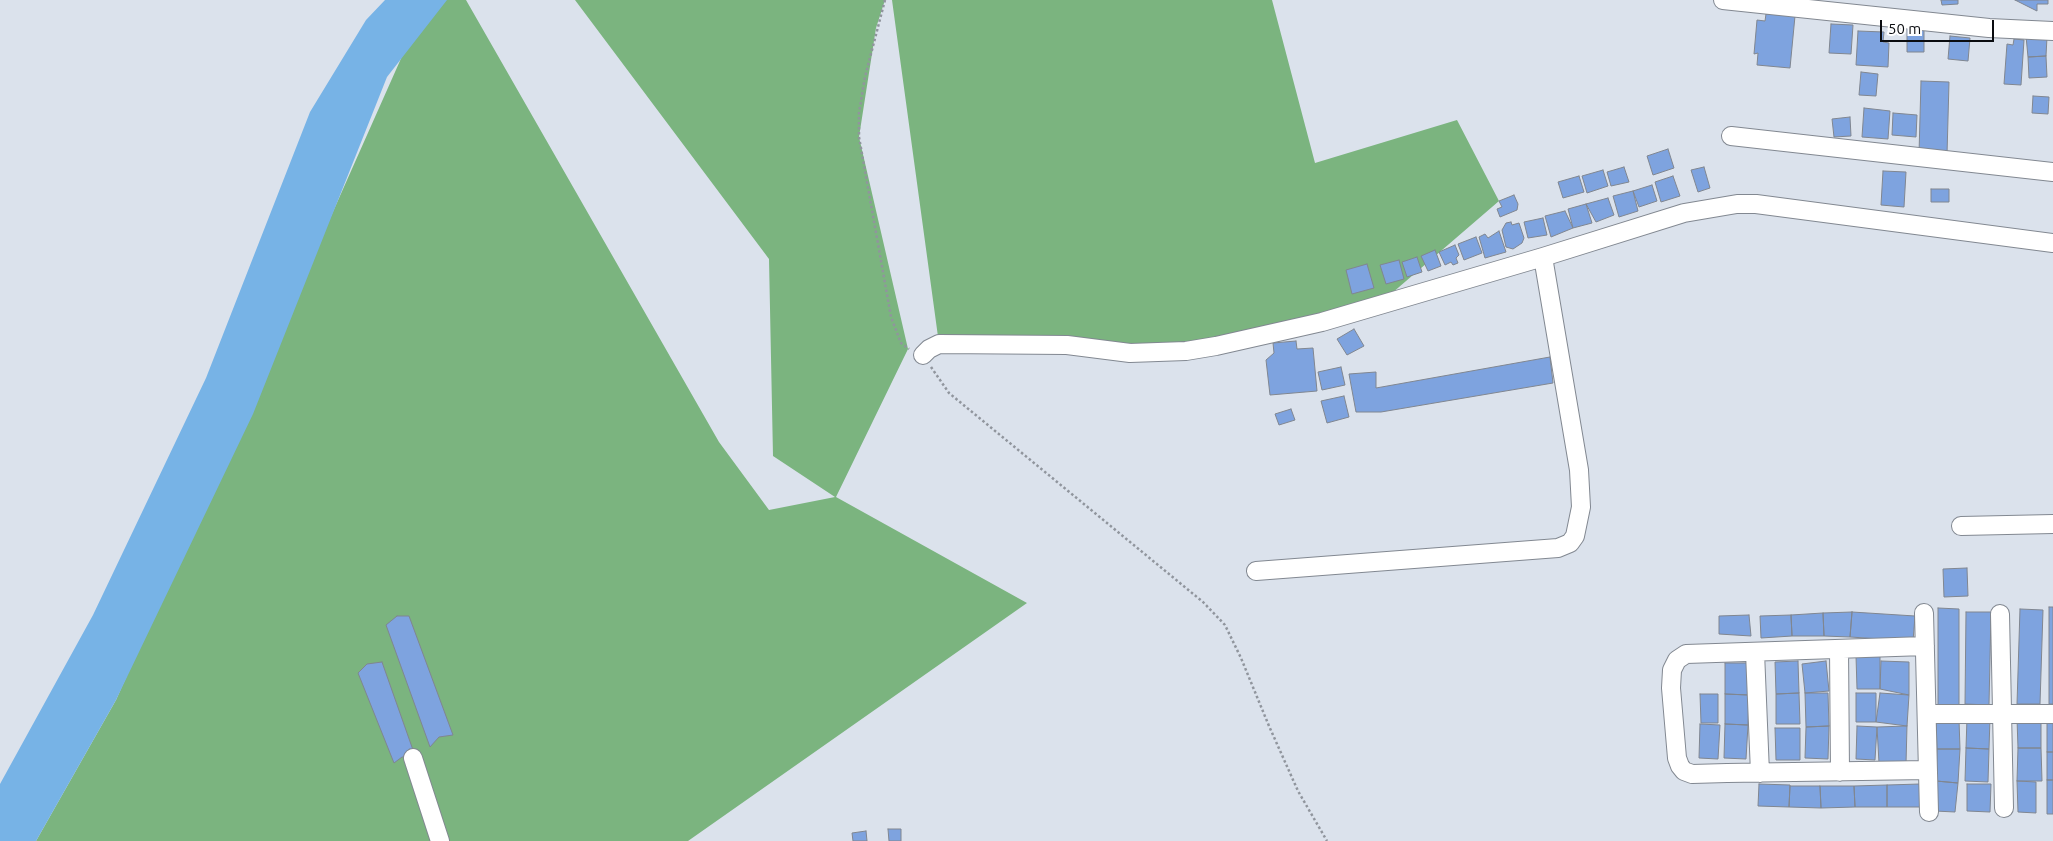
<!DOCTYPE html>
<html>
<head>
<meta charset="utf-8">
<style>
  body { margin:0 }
  #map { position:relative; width:2053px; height:841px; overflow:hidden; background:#dbe2ec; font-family:Ubuntu,sans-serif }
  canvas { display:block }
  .scale { position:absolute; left:1880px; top:20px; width:114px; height:22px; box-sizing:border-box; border:2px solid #0a0c10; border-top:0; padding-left:6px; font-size:15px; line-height:18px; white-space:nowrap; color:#0a0c10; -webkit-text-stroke:4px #fff; paint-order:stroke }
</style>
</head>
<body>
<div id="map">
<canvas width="2053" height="841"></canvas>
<div class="scale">50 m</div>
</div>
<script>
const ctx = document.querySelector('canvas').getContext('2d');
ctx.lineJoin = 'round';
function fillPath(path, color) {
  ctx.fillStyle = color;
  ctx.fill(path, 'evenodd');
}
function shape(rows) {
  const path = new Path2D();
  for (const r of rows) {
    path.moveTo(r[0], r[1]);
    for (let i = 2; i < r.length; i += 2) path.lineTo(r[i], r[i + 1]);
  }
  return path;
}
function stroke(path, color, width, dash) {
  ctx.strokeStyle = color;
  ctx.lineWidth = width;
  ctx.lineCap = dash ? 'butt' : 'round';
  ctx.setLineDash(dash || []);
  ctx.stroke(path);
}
fillPath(shape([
  [427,0,466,0,719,442,769,510,835,497,773,456,769,259,575,0,885,0,876,28,859,137,908,349,836,497,1027,603,688,841,36,841,116,700],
  [892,0,1272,0,1315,163,1457,120,1499,201,1377,306,1161,353,939,344]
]), '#7bb47f');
fillPath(shape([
  [385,0,447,0,387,77,253,414,116,700,36,841,0,841,0,784,93,615,206,378,310,112,366,20]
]), '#77b3e6');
const building = shape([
  [1941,0,1958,0,1958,4,1942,5,1941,0],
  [2015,0,2048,0,2048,4,2037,4,2037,11,2015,0],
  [1766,14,1795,16,1790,68,1757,65,1758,53,1754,54,1757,20,1765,21,1766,14],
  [1831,24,1853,25,1851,54,1829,53,1831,24],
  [1907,27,1924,28,1924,52,1907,52,1907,27],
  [1858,31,1884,32,1883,42,1889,43,1888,67,1856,65,1858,31],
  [1950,36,1970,38,1968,61,1948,59,1950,36],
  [2026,36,2047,37,2046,56,2028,57,2026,36],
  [2014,39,2024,40,2021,85,2004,84,2007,44,2013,45,2014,39],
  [2046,56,2047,77,2029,78,2028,57,2046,56],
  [1861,72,1878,74,1876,96,1859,95,1861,72],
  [1921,81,1949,82,1947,155,1919,154,1921,81],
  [2033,96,2049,97,2048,114,2032,113,2033,96],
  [1864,108,1890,111,1888,139,1862,137,1864,108],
  [1893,113,1917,115,1916,137,1892,135,1893,113],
  [1850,117,1851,136,1834,137,1832,119,1850,117],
  [1668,149,1674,168,1653,175,1647,156,1668,149],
  [1624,167,1629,182,1611,186,1607,172,1624,167],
  [1704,167,1710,188,1698,192,1691,170,1704,167],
  [1603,170,1608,186,1587,193,1582,176,1603,170],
  [1883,171,1906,172,1904,207,1881,205,1883,171],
  [1579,176,1584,192,1563,198,1558,182,1579,176],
  [1673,176,1680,196,1661,202,1655,182,1673,176],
  [1652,185,1657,201,1639,207,1633,191,1652,185],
  [1931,189,1949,189,1949,202,1931,202,1931,189],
  [1633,191,1638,211,1619,217,1613,196,1633,191],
  [1514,195,1518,204,1517,210,1500,217,1497,209,1502,207,1499,201,1514,195],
  [1608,198,1614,215,1596,222,1586,204,1608,198],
  [1586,204,1592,223,1573,228,1568,209,1586,204],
  [1565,211,1573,228,1551,237,1545,216,1565,211],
  [1543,218,1547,235,1528,238,1524,222,1543,218],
  [1511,222,1512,225,1519,223,1524,238,1522,243,1513,249,1506,247,1502,230,1506,223,1511,222],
  [1499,231,1506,252,1485,258,1479,237,1485,234,1488,238,1499,231],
  [1476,237,1482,253,1464,260,1458,244,1476,237],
  [1455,245,1459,255,1456,258,1458,263,1453,265,1451,262,1445,265,1439,252,1455,245],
  [1435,250,1441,266,1428,271,1421,256,1435,250],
  [1417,257,1422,272,1407,277,1402,262,1417,257],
  [1399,260,1404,279,1386,284,1380,265,1399,260],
  [1367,264,1374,288,1352,294,1346,270,1367,264],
  [1354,329,1364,346,1347,355,1337,339,1354,329],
  [1296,341,1297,349,1313,348,1317,391,1270,395,1266,360,1274,353,1273,343,1296,341],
  [1550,357,1553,383,1381,412,1356,412,1349,374,1376,372,1376,388,1550,357],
  [1341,367,1345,385,1322,390,1318,372,1341,367],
  [1344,396,1349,417,1327,423,1321,401,1344,396],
  [1291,409,1295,420,1279,425,1275,414,1291,409],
  [1967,568,1968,596,1944,597,1943,569,1967,568],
  [2049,607,2053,607,2053,704,2049,704,2049,607],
  [1938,608,1959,609,1959,705,1938,705,1938,608],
  [2020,609,2043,610,2040,704,2017,704,2020,609],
  [1852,612,1850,637,1824,636,1823,613,1852,612],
  [1852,612,1915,616,1913,641,1850,637,1852,612],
  [1966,612,1991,612,1989,705,1965,704,1966,612],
  [1823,613,1824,636,1792,636,1791,615,1823,613],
  [1749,615,1751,636,1719,634,1719,616,1749,615],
  [1791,615,1792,636,1761,638,1760,616,1791,615],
  [397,616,409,616,453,735,439,737,430,747,386,625,397,616],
  [1856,656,1880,656,1880,689,1857,689,1856,656],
  [1798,661,1799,693,1776,694,1775,662,1798,661],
  [1826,661,1829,691,1805,693,1802,664,1826,661],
  [1881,661,1909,662,1909,695,1880,689,1881,661],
  [382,662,413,750,409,749,410,757,402,757,394,763,358,673,367,664,382,662],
  [1725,663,1747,663,1749,695,1725,694,1725,663],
  [1799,693,1800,724,1776,724,1776,694,1799,693],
  [1805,693,1828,693,1829,726,1806,727,1805,693],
  [1856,693,1876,693,1876,722,1856,722,1856,693],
  [1880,693,1909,695,1907,726,1876,722,1880,693],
  [1700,694,1718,694,1718,723,1701,723,1700,694],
  [1725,694,1749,695,1748,725,1725,724,1725,694],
  [1967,718,1990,718,1989,749,1966,748,1967,718],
  [2047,718,2053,718,2053,752,2047,752,2047,718],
  [2017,719,2041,719,2041,748,2018,748,2017,719],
  [1936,720,1959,720,1960,749,1937,749,1936,720],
  [1700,724,1720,725,1718,759,1699,758,1700,724],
  [1725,724,1748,725,1746,759,1724,758,1725,724],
  [1829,726,1828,759,1805,758,1806,727,1829,726],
  [1857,726,1877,727,1875,760,1856,759,1857,726],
  [1907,726,1906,764,1879,763,1877,727,1907,726],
  [1775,728,1800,728,1800,760,1776,760,1775,728],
  [1966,748,1989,749,1988,782,1965,781,1966,748],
  [2018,748,2041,748,2042,781,2017,781,2018,748],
  [1937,749,1960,749,1958,783,1936,781,1937,749],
  [2047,752,2053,752,2053,780,2047,780,2047,752],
  [2047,780,2053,780,2053,814,2047,814,2047,780],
  [1936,781,1958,783,1955,812,1935,811,1936,781],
  [2017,781,2036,782,2036,813,2018,812,2017,781],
  [1759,784,1790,785,1789,807,1758,806,1759,784],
  [1920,784,1920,807,1887,807,1887,785,1920,784],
  [1967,784,1991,784,1990,812,1967,811,1967,784],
  [1887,785,1887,807,1855,807,1854,786,1887,785],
  [1790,786,1820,786,1821,808,1789,807,1790,786],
  [1820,786,1854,786,1855,807,1821,808,1820,786],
  [888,829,901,829,901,841,889,841,888,829],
  [866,831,867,841,853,841,852,833,866,831]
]);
fillPath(building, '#7ea3df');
stroke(building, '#808690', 1);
const minor = shape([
  [1723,0,1989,28,2053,31],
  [1731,136,2053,172],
  [923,355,929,349,939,344,1067,345,1130,353,1186,351,1216,346,1322,322,1543,257,1684,213,1737,204,1756,204,2053,243],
  [1961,526,2053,524],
  [1256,571,1558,548,1570,543,1575,536,1581,507,1579,470,1543,257],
  [1924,613,1929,812],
  [2000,614,2004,808],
  [1925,646,1686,654,1677,660,1672,670,1671,688,1677,758,1680,766,1684,771,1692,774,1727,773,1928,770],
  [1839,649,1840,772],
  [1755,652,1760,773],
  [1927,714,2053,714],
  [413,758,440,841]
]);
stroke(minor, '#828891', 20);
stroke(shape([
  [885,0,865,77,859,113,859,137,891,317,901,343,909,349],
  [931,367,949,393,1203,602,1225,625,1241,658,1269,726,1298,791,1327,841]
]), '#90959d', 2.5, [2.5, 2.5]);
stroke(minor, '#fff', 18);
</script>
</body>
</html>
